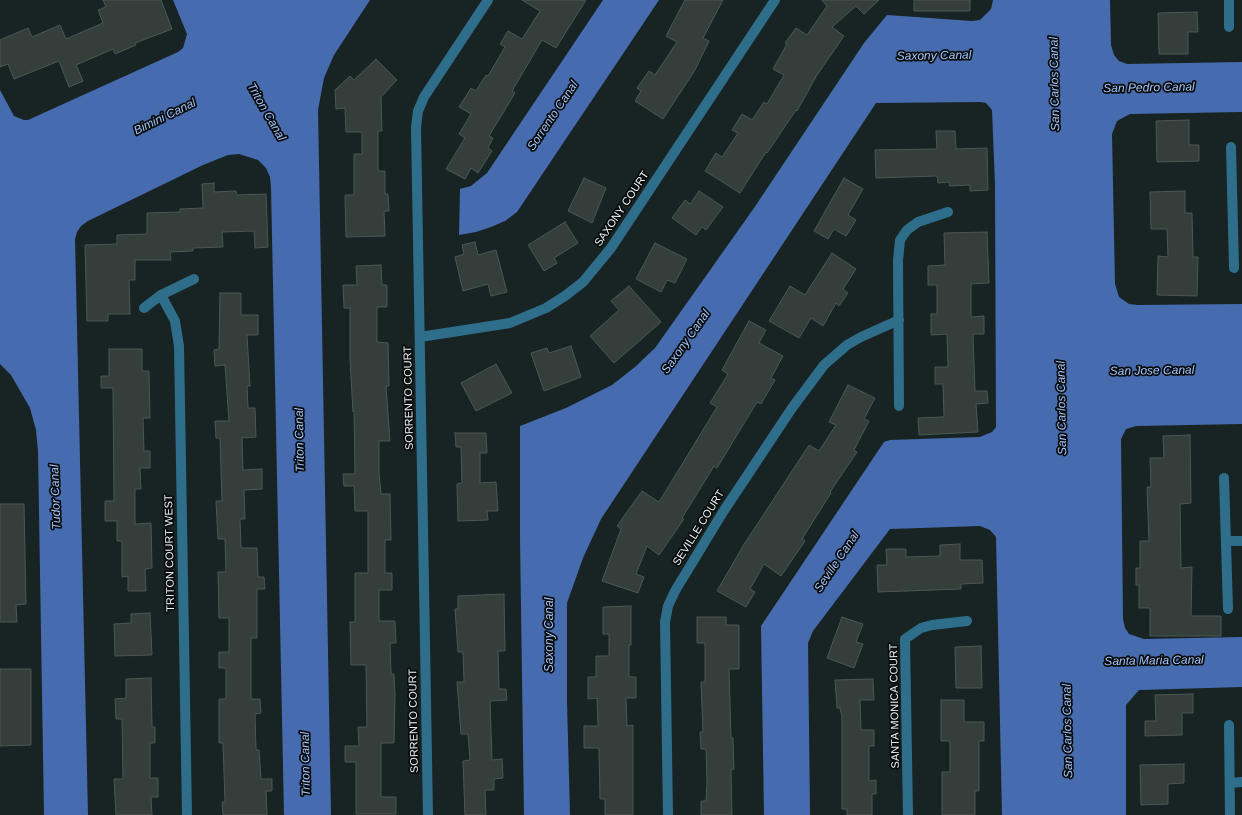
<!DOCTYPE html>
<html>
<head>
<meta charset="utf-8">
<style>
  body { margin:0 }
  canvas { display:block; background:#182324 }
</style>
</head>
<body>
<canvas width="1242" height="815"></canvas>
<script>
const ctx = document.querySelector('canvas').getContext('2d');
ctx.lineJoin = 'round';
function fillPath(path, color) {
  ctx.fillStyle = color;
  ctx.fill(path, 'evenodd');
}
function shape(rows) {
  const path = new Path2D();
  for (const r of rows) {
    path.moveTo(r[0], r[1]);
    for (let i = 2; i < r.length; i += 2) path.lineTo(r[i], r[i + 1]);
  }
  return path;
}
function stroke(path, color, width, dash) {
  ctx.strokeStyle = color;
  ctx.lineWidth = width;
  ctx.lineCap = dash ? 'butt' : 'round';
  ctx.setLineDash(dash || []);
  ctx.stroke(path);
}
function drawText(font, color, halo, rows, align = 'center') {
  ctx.font = font + ' Arial,sans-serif';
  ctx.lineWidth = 3.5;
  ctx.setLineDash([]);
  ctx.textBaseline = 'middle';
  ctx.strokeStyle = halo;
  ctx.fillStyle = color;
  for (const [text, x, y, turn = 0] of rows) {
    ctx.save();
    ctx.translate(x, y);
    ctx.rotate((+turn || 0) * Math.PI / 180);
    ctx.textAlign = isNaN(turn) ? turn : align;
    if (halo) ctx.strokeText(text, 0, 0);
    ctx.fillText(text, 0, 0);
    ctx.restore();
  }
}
fillPath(shape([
  [173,0,370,0,334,55,324,78,318,110,331,815,284,815,271,187,270,177,266,168,258,160,239,154,228,155,203,165,88,221,81,226,77,232,75,239,88,815,44,815,38,451,36,430,30,408,11,375,0,364,0,90,14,116,24,120,28,120,178,52,183,48,187,34],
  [603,0,659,0,517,212,505,221,491,227,476,232,459,235,460,189,471,186,487,173],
  [993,0,1110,0,1111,45,1114,55,1119,61,1127,64,1242,62,1242,112,1130,114,1117,121,1112,134,1115,284,1119,297,1129,304,1138,305,1242,304,1242,424,1136,426,1126,429,1121,439,1123,619,1125,628,1129,634,1144,639,1242,637,1242,687,1139,690,1126,705,1126,815,1002,815,996,537,990,530,980,526,890,529,813,631,808,643,810,815,764,815,761,626,884,442,890,440,980,437,992,432,996,427,995,184,992,110,986,103,981,102,876,103,601,519,583,558,567,603,567,702,570,815,524,815,520,538,520,426,566,408,612,385,635,367,655,348,754,208,864,43,887,15,972,21,980,20,991,9]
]), '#466caf');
const building = shape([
  [103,0,161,0,172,29,135,43,136,45,115,54,113,49,76,65,83,81,69,87,59,61,14,79,8,64,0,67,0,40,28,28,32,37,60,25,66,39,103,23,98,10,106,7,103,0],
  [522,0,586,0,556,48,542,40,512,91,515,93,489,136,493,138,488,148,492,151,478,173,471,168,465,179,446,169,465,138,459,134,471,114,459,107,471,88,476,91,486,75,488,76,505,47,500,44,508,31,522,39,540,11,522,0],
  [685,0,723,0,703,38,709,41,695,70,663,119,635,101,641,91,637,88,649,71,655,75,677,42,666,36,685,0],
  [822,0,879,0,864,14,856,6,832,27,844,36,817,75,797,111,796,110,767,153,766,152,740,193,705,171,716,153,722,157,738,133,732,130,742,114,752,120,764,102,767,104,784,75,773,69,787,44,785,43,796,28,807,35,827,6,822,0],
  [914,0,970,0,970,11,914,11,914,0],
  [1197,12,1198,32,1188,32,1188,54,1159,54,1158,13,1197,12],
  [376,59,397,80,381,97,382,131,378,131,378,171,385,171,385,194,388,194,389,211,384,211,385,236,346,237,345,195,354,195,354,154,362,154,362,132,346,132,345,108,336,109,335,90,350,76,354,80,376,59],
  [1189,120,1189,145,1199,145,1199,161,1157,162,1156,121,1189,120],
  [936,131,955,131,956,149,987,148,988,190,970,191,970,185,950,186,949,182,938,183,937,176,876,178,875,150,937,149,936,131],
  [584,178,606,188,592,223,568,211,584,178],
  [844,178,863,189,848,215,856,220,846,236,834,229,828,239,814,231,844,178],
  [214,183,214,192,236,191,237,195,266,194,268,247,255,248,254,231,222,232,223,247,193,248,193,251,170,252,171,260,135,260,135,280,129,280,130,314,108,314,108,321,87,321,85,245,117,244,117,235,147,234,147,213,180,212,180,209,203,208,202,184,214,183],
  [699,191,723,207,706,230,702,227,696,235,672,218,685,200,690,204,699,191],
  [1185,191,1185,213,1192,213,1193,257,1198,257,1197,296,1157,295,1158,256,1168,257,1167,229,1151,229,1150,192,1185,191],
  [565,222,578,243,554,258,557,263,544,271,528,245,565,222],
  [987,232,989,283,971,284,971,317,984,316,984,334,973,334,975,391,987,391,988,403,976,404,978,432,919,435,918,418,944,417,943,384,935,384,935,367,948,367,947,334,931,335,931,314,937,314,937,285,928,285,928,266,945,265,944,233,987,232],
  [475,242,478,255,496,250,507,292,491,296,488,284,463,291,455,257,464,254,462,245,475,242],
  [655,243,687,259,675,283,667,280,661,292,636,279,655,243],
  [832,253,856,269,843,289,848,293,839,306,836,303,823,326,811,318,799,338,769,321,790,286,805,295,832,253],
  [381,265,382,285,387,285,387,307,377,307,377,342,388,343,389,386,386,386,390,441,379,441,379,473,381,494,390,494,391,540,385,540,385,573,392,573,392,590,379,590,379,621,395,621,396,643,390,643,391,674,394,674,395,695,394,743,381,743,381,797,396,797,396,814,356,814,356,762,345,762,345,746,359,746,358,727,367,727,366,665,351,665,350,622,355,622,355,573,368,573,368,511,355,511,354,486,344,486,343,474,355,474,354,411,353,412,350,359,350,308,344,308,343,285,357,285,356,266,381,265],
  [629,286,661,322,614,363,590,336,619,310,611,301,629,286],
  [220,293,241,293,241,315,258,315,258,335,247,335,250,386,247,386,248,408,255,408,256,437,242,438,243,470,262,469,262,489,244,490,245,519,240,519,241,548,257,548,258,577,264,577,265,589,257,589,257,638,251,638,251,699,260,699,261,713,255,714,256,750,259,750,261,779,272,779,272,791,266,791,267,815,223,815,222,802,225,802,223,743,219,743,219,699,226,699,226,668,219,668,219,652,229,652,229,618,219,618,218,572,226,572,225,539,218,539,216,501,222,501,220,438,216,438,215,421,229,421,225,365,215,366,214,350,219,349,220,293],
  [749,321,766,330,759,343,783,356,771,378,775,380,761,404,757,402,717,468,714,466,682,518,684,519,659,555,647,546,636,574,644,577,638,593,602,581,621,529,617,526,642,491,659,502,717,407,710,403,728,374,722,370,749,321],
  [571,346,581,377,544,391,531,353,547,348,549,353,571,346],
  [109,349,142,349,142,371,149,371,150,418,143,418,144,451,150,451,150,468,140,468,141,489,135,489,135,524,151,523,152,568,145,569,146,591,128,591,128,576,122,577,122,541,117,541,117,521,105,521,105,501,114,501,113,388,101,388,101,376,109,376,109,349],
  [496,364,512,393,476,411,461,383,496,364],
  [848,385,875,398,864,419,869,421,854,450,857,452,830,492,831,493,802,539,805,541,781,576,764,564,750,589,755,592,746,607,717,591,743,546,809,445,819,451,836,425,829,422,848,385],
  [455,433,486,433,487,453,480,453,480,483,496,482,498,511,487,511,488,520,458,521,457,484,462,483,461,447,456,447,455,433],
  [1190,435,1191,503,1180,504,1181,568,1192,567,1191,616,1221,616,1221,636,1150,636,1150,608,1139,608,1139,585,1136,585,1136,568,1140,568,1140,541,1149,541,1147,487,1151,487,1150,458,1164,458,1163,436,1190,435],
  [0,504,24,504,26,604,16,605,17,622,0,622,0,504],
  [960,544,960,560,982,560,983,583,961,584,961,589,878,592,877,565,887,565,886,549,906,549,906,557,940,556,940,545,960,544],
  [504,594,505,651,498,651,499,689,506,689,507,700,490,701,492,760,502,759,503,778,494,779,494,790,485,790,486,815,465,815,463,761,470,760,468,734,461,734,457,682,464,682,463,652,458,652,455,609,458,609,458,596,504,594],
  [631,606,631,645,629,645,629,677,636,677,636,698,626,698,627,726,633,725,633,815,605,815,605,799,600,799,599,748,584,748,584,726,598,726,597,698,588,699,588,677,596,677,596,656,609,656,609,634,603,634,603,607,631,606],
  [150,613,152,655,115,656,114,624,131,623,131,614,150,613],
  [697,617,726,617,726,625,739,625,739,669,729,669,731,738,733,738,734,769,731,770,732,815,701,815,701,801,706,801,707,782,706,749,701,749,700,732,703,732,701,682,705,682,705,643,697,643,697,617],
  [842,617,863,624,856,642,863,644,854,668,827,658,842,617],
  [981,646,982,688,956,688,955,647,981,646],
  [0,669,31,669,31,745,0,746,0,669],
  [151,678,152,727,155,727,155,743,150,743,150,778,158,778,158,797,151,797,152,815,116,815,114,779,123,779,122,719,116,719,115,699,126,698,126,679,151,678],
  [873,679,874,700,860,700,861,730,874,730,874,746,869,746,869,781,876,780,876,794,872,794,872,815,847,815,847,809,842,809,842,717,840,708,837,708,835,680,873,679],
  [1193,694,1193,713,1182,713,1182,735,1145,736,1145,721,1156,721,1155,695,1193,694],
  [941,700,964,700,964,722,984,722,984,741,979,741,979,791,975,791,975,815,942,815,942,772,950,772,950,741,941,741,941,700],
  [1184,764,1184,783,1168,784,1168,804,1141,805,1140,765,1184,764]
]);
fillPath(building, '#343e3b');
stroke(building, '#4c5753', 1);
stroke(shape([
  [1229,0,1229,27],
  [1231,147,1234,268],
  [161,295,175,321,179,346,187,815],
  [144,308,161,295,194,279],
  [420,337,510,323,546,308,565,296,583,282,611,248,775,0],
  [899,406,898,260,900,240,907,230,918,222,948,212],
  [1224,478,1228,609],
  [1226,541,1242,541],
  [1229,725,1230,815],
  [1230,783,1242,782],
  [428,815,416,127,418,111,424,97,488,0],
  [668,815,665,622,668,606,675,591,723,512,792,408,824,365,847,345,861,337,899,320],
  [908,815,905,639,921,628,932,625,967,621]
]), '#2f6e8b', 10);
drawText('11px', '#ecf3f4', '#070b0b', [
  ["SAXONY COURT",622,209,-56],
  ["SORRENTO COURT",409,398,-91],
  ["SEVILLE COURT",699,528,-58],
  ["TRITON COURT WEST",170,553,-91],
  ["SANTA MONICA COURT",895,706,-91],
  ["SORRENTO COURT",414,721,-91]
]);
drawText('italic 12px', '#a3c4fc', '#070b0b', [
  ["Saxony Canal",934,56,-1],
  ["San Carlos Canal",1055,84,-91],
  ["San Pedro Canal",1149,88,-1],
  ["Triton Canal",266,112,60],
  ["Sorrento Canal",553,116,-56],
  ["Bimini Canal",165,117,-26],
  ["Saxony Canal",686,342,-55],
  ["San Jose Canal",1152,371,-1],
  ["San Carlos Canal",1062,408,-91],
  ["Triton Canal",300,440,-91],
  ["Tudor Canal",56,497,-92],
  ["Seville Canal",837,562,-56],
  ["Saxony Canal",550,635,-90],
  ["Santa Maria Canal",1154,661,-1],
  ["San Carlos Canal",1068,731,-91],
  ["Triton Canal",306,764,-91]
]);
</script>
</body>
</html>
